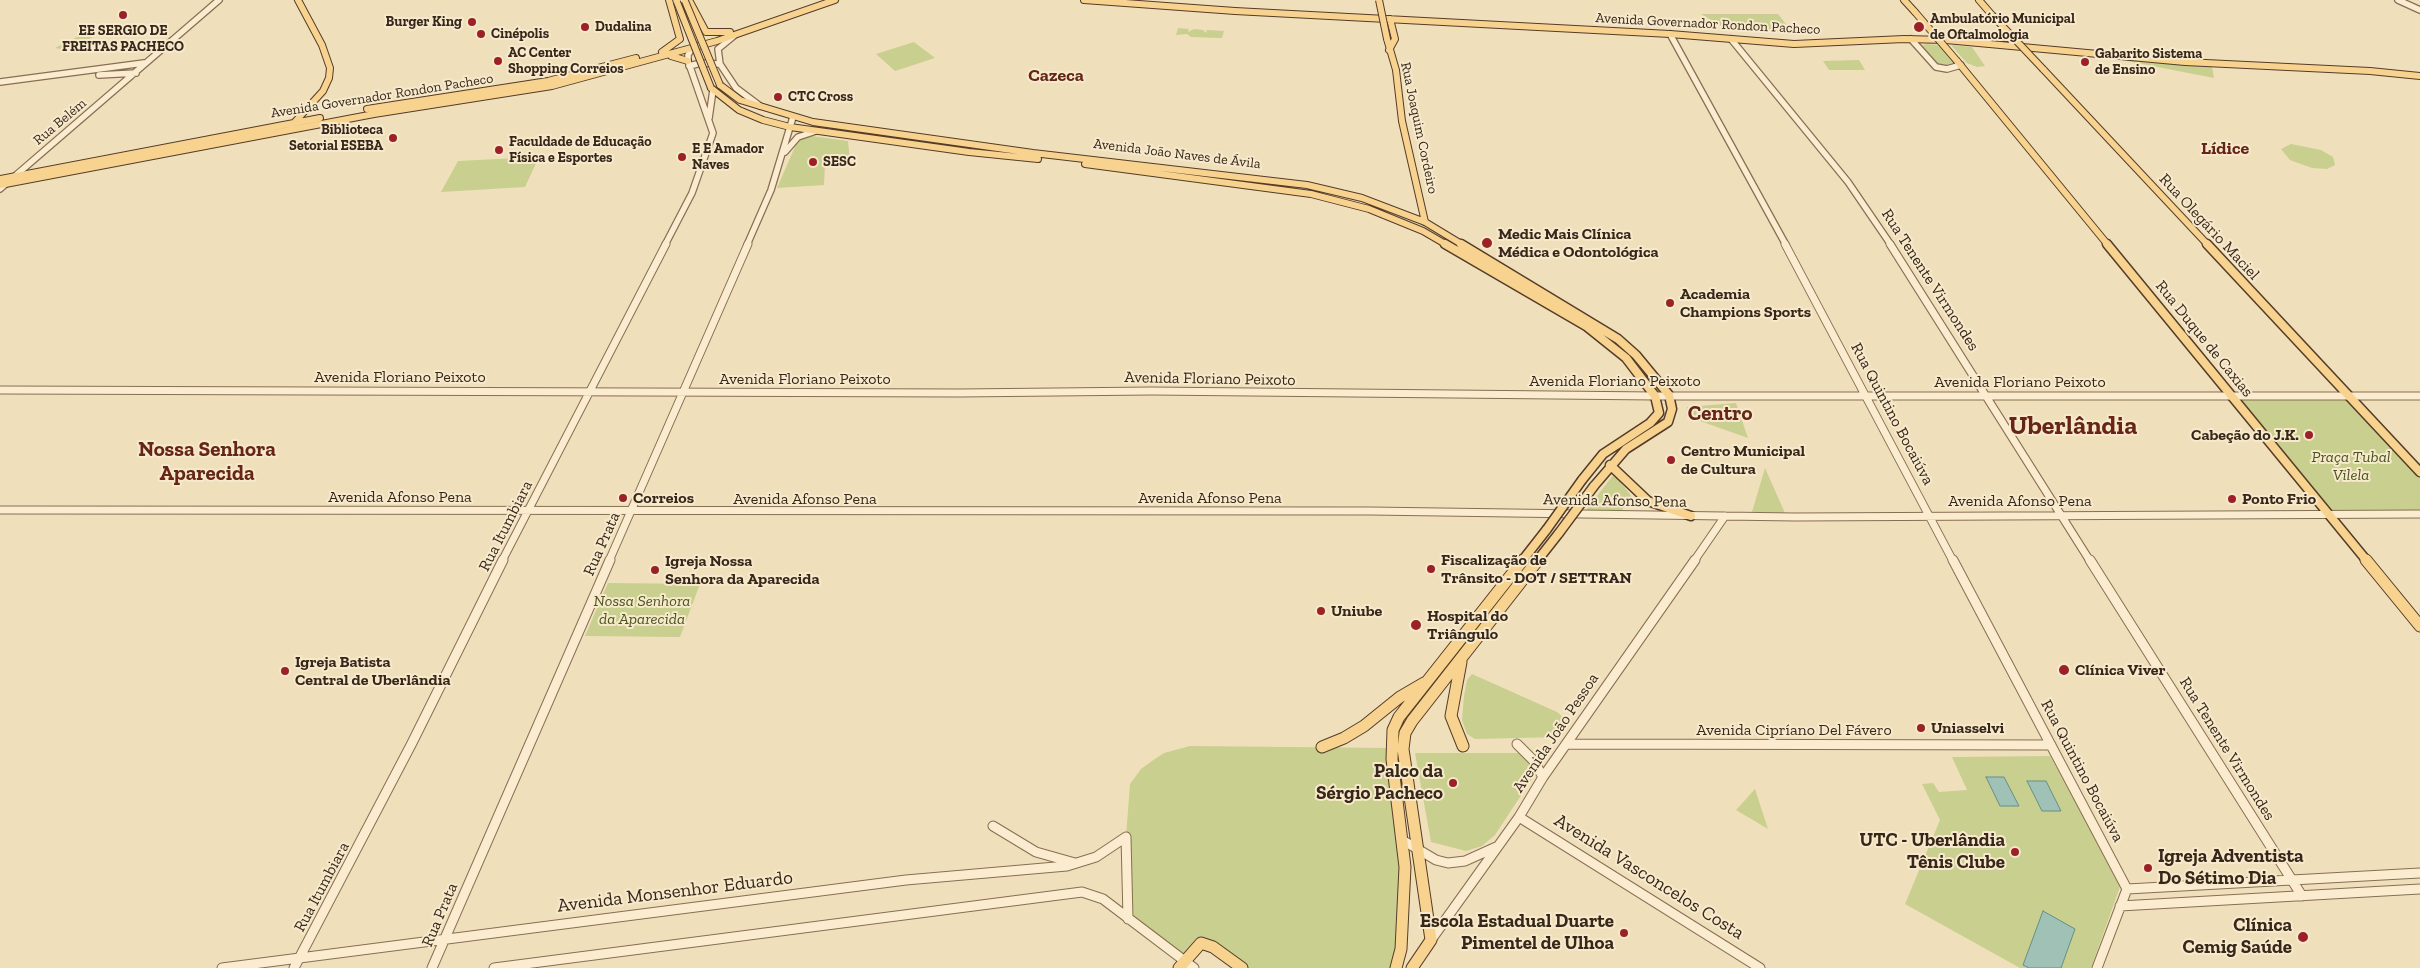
<!DOCTYPE html>
<html>
<head>
<meta charset="utf-8">
<style>
  body { margin:0 }
  canvas { display:block; background:#f0dfbb }
</style>
</head>
<body>
<canvas width="2420" height="968"></canvas>
<script>
const ctx = document.querySelector('canvas').getContext('2d');
ctx.lineJoin = 'round';
function fillPath(path, color) {
  ctx.fillStyle = color;
  ctx.fill(path, 'evenodd');
}
function shape(rows) {
  const path = new Path2D();
  for (const r of rows) {
    path.moveTo(r[0], r[1]);
    for (let i = 2; i < r.length; i += 2) path.lineTo(r[i], r[i + 1]);
  }
  return path;
}
function stroke(path, color, width, dash) {
  ctx.strokeStyle = color;
  ctx.lineWidth = width;
  ctx.lineCap = dash ? 'butt' : 'round';
  ctx.setLineDash(dash || []);
  ctx.stroke(path);
}
function drawText(font, color, halo, rows, align = 'center') {
  ctx.font = font + ' "Zilla Slab",serif';
  ctx.lineWidth = 4;
  ctx.setLineDash([]);
  ctx.textBaseline = 'middle';
  ctx.strokeStyle = halo;
  ctx.fillStyle = color;
  for (const [text, x, y, turn = 0] of rows) {
    ctx.save();
    ctx.translate(x, y);
    ctx.rotate((+turn || 0) * Math.PI / 180);
    ctx.textAlign = isNaN(turn) ? turn : align;
    if (halo) ctx.strokeText(text, 0, 0);
    ctx.fillText(text, 0, 0);
    ctx.restore();
  }
}
fillPath(shape([
  [1701,14,1778,14,1793,33,1723,27],
  [1178,28,1189,29,1188,32,1194,29,1203,30,1206,33,1207,30,1224,31,1222,38,1191,37,1187,34,1176,35],
  [85,30,101,33,67,50,55,48,81,35,79,34],
  [914,42,935,58,895,71,876,54],
  [1927,44,1939,45,1955,63,1954,66,1938,66,1919,46],
  [1951,45,1972,47,1985,66,1977,67,1967,63],
  [2124,58,2212,67,2214,78,2127,61],
  [1859,60,1865,70,1829,70,1823,61],
  [812,136,848,141,850,161,825,164,824,185,777,188,798,140],
  [2291,144,2321,150,2333,157,2335,165,2327,169,2312,168,2290,160,2281,149],
  [539,157,525,187,441,192,458,161],
  [2352,395,2420,470,2420,514,2329,515,2231,397],
  [1736,403,1748,438,1686,416,1687,407],
  [1765,468,1785,513,1752,512],
  [1614,474,1632,497,1618,515,1583,514],
  [608,583,700,584,680,637,585,636],
  [1472,674,1557,712,1569,722,1559,737,1475,739,1467,734,1462,720,1464,696,1467,680],
  [1190,746,1391,748,1404,841,1396,968,1242,968,1207,943,1185,961,1128,919,1126,837,1130,784,1141,769,1152,761,1164,753],
  [1415,753,1525,753,1533,764,1535,774,1495,835,1482,846,1466,851,1431,842],
  [2050,756,2121,884,2091,968,2020,968,1905,904,1940,820,1922,784,1933,783,1939,792,1967,790,1952,757],
  [1755,789,1768,829,1736,810]
]), '#c9cf8f');
const water = shape([
  [1986,777,2004,777,2019,806,2000,806,1986,777],
  [2027,781,2046,781,2061,811,2042,811,2027,781],
  [2043,911,2075,929,2061,968,2029,968,2023,965,2043,911]
]);
fillPath(water, '#a0c1b6');
stroke(water, '#678f83', 1);
const minorFar2 = shape([
  [2398,0,2420,10],
  [1670,34,1786,245],
  [735,35,718,49,720,64,736,88,760,106],
  [1731,39,1848,182,1891,245],
  [1911,39,1936,67,1947,69,1961,65],
  [689,66,701,63,718,64],
  [99,75,136,73],
  [0,82,144,63],
  [709,118,713,90],
  [785,152,798,137,816,131],
  [0,189,219,0],
  [665,245,692,193,713,133,688,61,688,55,692,48],
  [747,245,771,190,793,117]
]);
const minorFar1 = shape([
  [1785,244,1953,561],
  [1890,244,2090,561],
  [0,390,960,393,1151,391,1655,396,2420,396],
  [0,510,1370,511,1795,517,2420,514],
  [502,561,666,244],
  [609,561,748,244],
  [1694,561,1725,516]
]);
const minor = shape([
  [1953,560,2127,889],
  [2090,560,2302,896],
  [1517,744,1533,760,1543,777],
  [1568,744,2051,745],
  [1519,817,1760,968],
  [993,826,1036,852,1075,863],
  [1126,837,1128,919],
  [1404,841,1436,860,1448,863,1465,861,1496,847],
  [2127,889,2420,873],
  [2120,906,2420,889],
  [1431,940,1519,817,1543,777,1695,560],
  [222,968,906,880,1067,866,1096,857,1126,837],
  [294,968,412,743,503,560],
  [432,968,610,560],
  [494,968,1082,892,1103,899,1194,968],
  [2097,968,2127,889]
]);
const majorFar2 = shape([
  [689,0,706,32,730,32],
  [1084,0,1235,11,1670,34,1794,44,1904,39,1946,40,2185,62,2370,71,2420,76],
  [1904,0,1915,12],
  [1979,0,1992,15],
  [1987,36,2019,39],
  [1387,39,1396,70,1402,121,1425,222],
  [1389,50,1395,39,1390,19],
  [662,52,680,39,669,0],
  [671,56,688,61],
  [1957,61,2108,245],
  [2043,69,2208,245],
  [720,85,740,100,813,122,1033,153,1307,185,1362,198,1425,222,1463,245],
  [711,88,739,110,763,120,790,127,969,152,1038,159],
  [367,109,548,81,636,58],
  [293,124,323,91,329,78,330,68,322,45,298,0],
  [1085,164,1311,194,1369,209,1423,231,1447,245],
  [0,179,320,118],
  [0,185,374,114,552,86,717,41,835,0]
]);
const majorFar1 = shape([
  [1445,244,1586,326,1626,358,1655,396,1659,413,1650,423,1603,454,1582,480],
  [1461,244,1618,339,1636,355,1669,395,1672,409,1668,422,1626,449,1594,486],
  [2107,244,2367,561],
  [2207,244,2420,472],
  [1610,465,1648,501,1691,516],
  [1522,561,1547,529],
  [1537,561,1559,533]
]);
const major = shape([
  [2366,560,2420,626],
  [1461,662,1451,716,1463,746],
  [1322,747,1344,738,1364,726,1400,697,1424,683],
  [1179,968,1201,943,1213,947,1242,968],
  [1396,968,1401,949,1405,867,1392,759,1393,730,1399,717,1523,560],
  [1412,968,1431,940,1403,749,1405,733,1412,721,1538,560]
]);
stroke(minorFar2, '#886e54', 8);
stroke(minorFar1, '#886e54', 9);
stroke(minor, '#886e54', 11);
stroke(majorFar2, '#553c29', 8);
stroke(majorFar1, '#553c29', 11);
stroke(major, '#553c29', 13);
stroke(minorFar2, '#fbeccf', 5.5);
stroke(minorFar1, '#fbeccf', 7);
stroke(minor, '#fbeccf', 9);
stroke(majorFar2, '#f7d38f', 6);
stroke(majorFar1, '#f7d38f', 8);
stroke(major, '#f7d38f', 11);
const majorBridgeFar1 = shape([
  [1379,0,1387,39],
  [685,1,720,85],
  [677,2,711,88],
  [1915,12,1957,61],
  [1992,15,2043,69]
]);
const majorBridge = shape([
  [1547,529,1582,480],
  [1559,533,1594,486]
]);
stroke(majorBridgeFar1, '#553c29', 8, []);
stroke(majorBridge, '#553c29', 11, []);
stroke(majorBridgeFar1, '#f7d38f', 6);
stroke(majorBridge, '#f7d38f', 8);
for (const [x, y, r, color] of [
  [123,15,5,"#9b2126"],
  [472,22,5,"#9b2126"],
  [585,27,5,"#9b2126"],
  [1919,27,6,"#9b2126"],
  [481,34,5,"#9b2126"],
  [498,61,5,"#9b2126"],
  [2085,62,5,"#9b2126"],
  [778,97,5,"#9b2126"],
  [393,138,5,"#9b2126"],
  [499,150,5,"#9b2126"],
  [682,157,5,"#9b2126"],
  [813,162,5,"#9b2126"],
  [1487,243,6,"#9b2126"],
  [1670,303,5,"#9b2126"],
  [2309,435,5,"#9b2126"],
  [1671,460,5,"#9b2126"],
  [623,498,5,"#9b2126"],
  [2232,499,5,"#9b2126"],
  [1431,569,5,"#9b2126"],
  [655,570,5,"#9b2126"],
  [1321,611,5,"#9b2126"],
  [1416,625,6,"#9b2126"],
  [2064,670,6,"#9b2126"],
  [285,671,5,"#9b2126"],
  [1921,728,5,"#9b2126"],
  [1453,783,5,"#9b2126"],
  [2015,852,5,"#9b2126"],
  [2148,868,5,"#9b2126"],
  [1624,933,5,"#9b2126"],
  [2303,937,6,"#9b2126"]
]) {
  const dot = new Path2D();
  dot.arc(x, y, r, 0, 2 * Math.PI);
  ctx.fillStyle = color;
  ctx.fill(dot);
  stroke(dot, '#f7e9cb', 2);
}
drawText('bold 14px', '#37271a', '#f7e9cb', [
  ["Ambulatório Municipal",1930,19],
  ["de Oftalmologia",1930,35],
  ["Burger King",462,22,"right"],
  ["Dudalina",595,27],
  ["EE SERGIO DE",123,31,"center"],
  ["FREITAS PACHECO",123,47,"center"],
  ["Cinépolis",491,34],
  ["AC Center",508,53],
  ["Shopping Correios",508,69],
  ["Gabarito Sistema",2095,54],
  ["de Ensino",2095,70],
  ["CTC Cross",788,97],
  ["Biblioteca",383,130,"right"],
  ["Setorial ESEBA",383,146,"right"],
  ["Faculdade de Educação",509,142],
  ["Física e Esportes",509,158],
  ["E E Amador",692,149],
  ["Naves",692,165],
  ["SESC",823,162]
], 'left');
drawText('14px', '#37271a', '#f7e9cb', [
  ["Avenida Governador Rondon Pacheco",1708,24,3],
  ["Avenida Governador Rondon Pacheco",382,96,-9],
  ["Rua Belém",60,122,-40],
  ["Rua Joaquim Cordeiro",1419,128,78],
  ["Avenida João Naves de Ávila",1177,154,7]
]);
drawText('16px', '#37271a', '#f7e9cb', [
  ["Rua Olegário Maciel",2209,227,47],
  ["Rua Tenente Virmondes",1930,280,57],
  ["Rua Duque de Caxias",2204,339,51],
  ["Avenida Floriano Peixoto",400,377],
  ["Avenida Floriano Peixoto",805,379],
  ["Avenida Floriano Peixoto",1210,379,1],
  ["Avenida Floriano Peixoto",1615,381],
  ["Avenida Floriano Peixoto",2020,382],
  ["Rua Quintino Bocaiúva",1892,414,62],
  ["Avenida Afonso Pena",400,497],
  ["Avenida Afonso Pena",1210,498],
  ["Avenida Afonso Pena",805,499],
  ["Avenida Afonso Pena",1615,501,1],
  ["Avenida Afonso Pena",2020,501],
  ["Rua Itumbiara",506,526,-63],
  ["Rua Prata",602,544,-66],
  ["Avenida Cipríano Del Fávero",1794,730],
  ["Avenida João Pessoa",1556,733,-56],
  ["Rua Tenente Virmondes",2227,749,58],
  ["Rua Quintino Bocaiúva",2082,771,62],
  ["Rua Itumbiara",322,887,-62],
  ["Rua Prata",440,915,-67]
]);
drawText('bold 16px', '#37271a', '#f7e9cb', [
  ["Medic Mais Clínica",1498,234],
  ["Médica e Odontológica",1498,252],
  ["Academia",1680,294],
  ["Champions Sports",1680,312],
  ["Cabeção do J.K.",2299,435,"right"],
  ["Centro Municipal",1681,451],
  ["de Cultura",1681,469],
  ["Correios",633,498],
  ["Ponto Frio",2242,499],
  ["Fiscalização de",1441,560],
  ["Trânsito - DOT / SETTRAN",1441,578],
  ["Igreja Nossa",665,561],
  ["Senhora da Aparecida",665,579],
  ["Uniube",1331,611],
  ["Hospital do",1427,616],
  ["Triângulo",1427,634],
  ["Igreja Batista",295,662],
  ["Central de Uberlândia",295,680],
  ["Clínica Viver",2075,670],
  ["Uniasselvi",1931,728]
], 'left');
drawText('italic 16px', '#49541f', '#f7e9cb', [
  ["Praça Tubal",2351,457],
  ["Vilela",2351,475],
  ["Nossa Senhora",642,601],
  ["da Aparecida",642,619]
]);
drawText('bold 18px', '#662517', '#f7e9cb', [
  ["Cazeca",1056,76],
  ["Lídice",2225,149]
]);
drawText('bold 19px', '#37271a', '#f7e9cb', [
  ["Palco da",1443,772],
  ["Sérgio Pacheco",1443,794],
  ["UTC - Uberlândia",2005,841],
  ["Tênis Clube",2005,863],
  ["Igreja Adventista",2158,857,"left"],
  ["Do Sétimo Dia",2158,879,"left"],
  ["Escola Estadual Duarte",1614,922],
  ["Pimentel de Ulhoa",1614,944],
  ["Clínica",2292,926],
  ["Cemig Saúde",2292,948]
], 'right');
drawText('19px', '#37271a', '#f7e9cb', [
  ["Avenida Vasconcelos Costa",1649,877,32],
  ["Avenida Monsenhor Eduardo",675,892,-7]
]);
drawText('bold 21px', '#662517', '#f7e9cb', [
  ["Centro",1720,414],
  ["Nossa Senhora",207,450],
  ["Aparecida",207,474]
]);
drawText('bold 26px', '#662517', '#f7e9cb', [
  ["Uberlândia",2073,427]
]);
</script>
</body>
</html>
